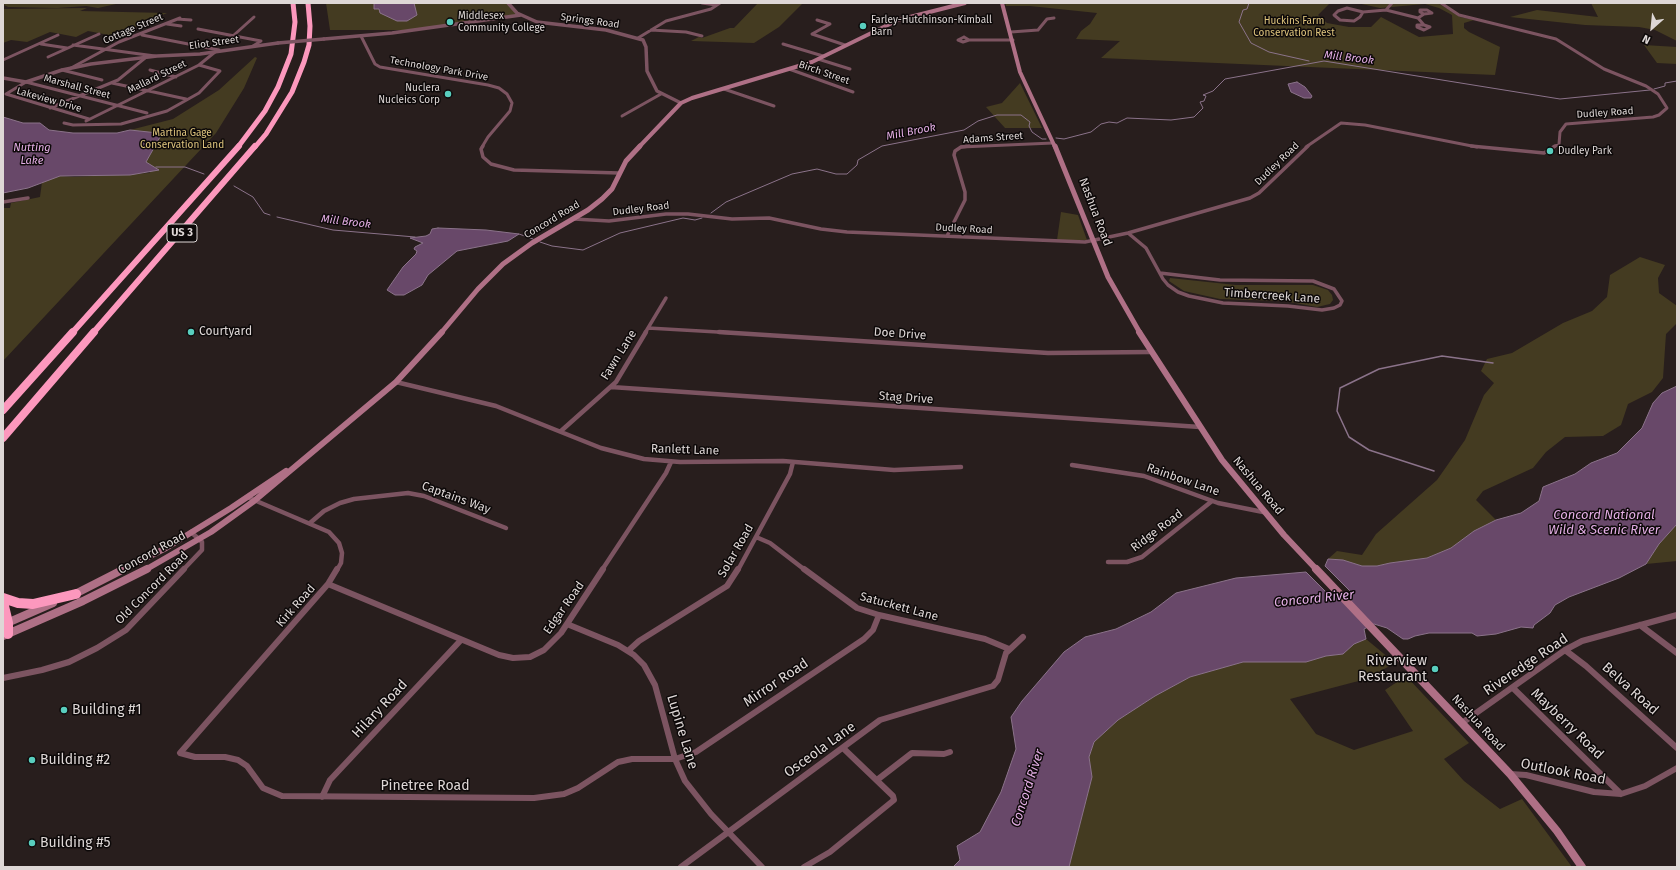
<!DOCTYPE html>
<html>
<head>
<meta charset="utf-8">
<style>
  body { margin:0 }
  #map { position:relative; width:1680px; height:870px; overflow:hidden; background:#281e1d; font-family:"Fira Sans",sans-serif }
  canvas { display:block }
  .frame { position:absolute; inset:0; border:4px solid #ded7d6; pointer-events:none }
  .north { position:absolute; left:1632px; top:8px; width:40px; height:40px; -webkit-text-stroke:3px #0d0909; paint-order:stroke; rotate:207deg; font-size:11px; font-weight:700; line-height:16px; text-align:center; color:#ded7d6 }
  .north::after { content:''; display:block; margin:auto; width:14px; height:18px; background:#ded7d6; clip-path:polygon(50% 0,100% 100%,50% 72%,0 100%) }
</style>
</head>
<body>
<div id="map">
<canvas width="1680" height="870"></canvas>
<div class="frame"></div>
<div class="north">N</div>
</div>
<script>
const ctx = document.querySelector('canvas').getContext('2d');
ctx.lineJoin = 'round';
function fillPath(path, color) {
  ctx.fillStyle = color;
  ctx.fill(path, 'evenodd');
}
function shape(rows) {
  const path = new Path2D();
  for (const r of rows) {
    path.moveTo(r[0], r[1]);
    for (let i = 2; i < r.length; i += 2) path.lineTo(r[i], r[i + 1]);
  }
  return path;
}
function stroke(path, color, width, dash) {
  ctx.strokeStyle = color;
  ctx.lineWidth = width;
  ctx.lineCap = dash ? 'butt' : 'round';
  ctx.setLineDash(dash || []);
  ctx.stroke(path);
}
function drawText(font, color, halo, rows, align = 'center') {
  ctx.font = font + ' "Fira Sans",sans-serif';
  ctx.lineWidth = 3;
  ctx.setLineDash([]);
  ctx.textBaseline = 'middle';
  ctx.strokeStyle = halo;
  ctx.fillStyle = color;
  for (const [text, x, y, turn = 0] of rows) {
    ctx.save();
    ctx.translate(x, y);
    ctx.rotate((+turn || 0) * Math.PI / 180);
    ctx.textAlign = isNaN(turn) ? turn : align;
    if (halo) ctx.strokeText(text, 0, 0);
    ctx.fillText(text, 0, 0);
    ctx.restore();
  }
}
fillPath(shape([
  [5,3,150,3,116,4,98,8,86,6,57,8,8,7,4,5],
  [326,3,508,3,521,15,413,30,330,30],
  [758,3,803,3,779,27,754,43,691,41,699,37,702,38,730,28,734,28],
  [1005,3,1330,3,1318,15,1327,23,1349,27,1371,27,1381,17,1419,37,1453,34,1452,15,1439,8,1425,4,1380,8,1357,3,1438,3,1460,17,1474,20,1464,23,1464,28,1469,32,1500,47,1495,75,1101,58,1120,41,1076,39,1081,31,1090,24,1097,13,1030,6,1006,6],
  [1591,3,1677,3,1677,41,1655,30,1639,27,1585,25,1510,17,1537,10,1598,17],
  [87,8,80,11,167,13,114,36,88,31,76,37,50,32,27,42,11,40,3,43,3,9],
  [1644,45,1677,47,1677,64,1657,63],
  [255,57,257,58,244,88,216,133,3,361,3,208,10,208,11,203,40,197,42,182,50,178,60,176,74,177,150,173,146,162,161,134,130,130,173,119,219,90],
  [1020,83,1042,128,1005,128,986,107,1002,103],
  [1061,212,1078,215,1087,240,1057,240],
  [1640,257,1665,265,1658,278,1659,293,1677,306,1677,323,1666,334,1663,378,1652,392,1628,404,1621,425,1603,436,1565,437,1546,452,1533,468,1483,491,1476,500,1496,520,1474,531,1451,548,1427,558,1390,563,1377,566,1362,566,1343,560,1328,559,1337,551,1362,555,1376,534,1437,480,1465,440,1484,395,1494,383,1481,371,1487,359,1512,353,1563,323,1592,311,1607,297,1610,275],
  [1170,278,1236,285,1313,285,1328,290,1332,295,1333,300,1330,304,1317,307,1284,301,1220,299,1184,291,1169,281],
  [1677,524,1677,561,1646,564,1659,544],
  [1366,639,1395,663,1366,679,1290,699,1316,734,1354,750,1413,731,1385,690,1406,676,1469,743,1444,759,1464,781,1500,809,1522,799,1572,867,1069,867,1092,777,1089,757,1094,742,1118,720,1155,696,1190,677,1243,662,1306,662,1326,656,1343,654,1354,644]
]), '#443b21');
const water = shape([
  [374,3,414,3,417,15,407,21,397,21,380,13,379,9,374,9,374,3],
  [1297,82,1305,87,1312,96,1311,98,1304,98,1291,92,1288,84,1297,82],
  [3,117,23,123,40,123,49,130,73,133,117,133,130,130,158,133,161,134,160,137,146,162,159,170,130,175,60,176,28,188,3,193,3,117],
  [438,228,486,230,519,234,508,241,457,251,428,275,422,285,404,295,395,295,387,290,403,267,416,254,417,251,414,249,415,247,423,243,410,238,426,236,430,234,432,229,438,228],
  [1677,386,1677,524,1659,544,1646,564,1619,578,1569,597,1555,605,1550,613,1534,625,1533,628,1521,627,1496,634,1477,636,1472,633,1429,633,1415,636,1408,639,1403,639,1387,628,1374,624,1364,629,1366,639,1354,644,1343,654,1326,656,1306,662,1243,662,1190,677,1155,696,1118,720,1094,742,1089,757,1092,777,1069,867,953,867,960,860,957,846,980,832,1001,792,1016,749,1011,717,1022,701,1064,652,1085,637,1116,629,1151,612,1176,593,1236,578,1306,572,1333,599,1348,595,1351,592,1325,566,1328,559,1343,560,1362,566,1377,566,1390,563,1427,558,1451,548,1474,531,1496,520,1521,513,1539,501,1543,487,1575,474,1591,463,1617,453,1642,428,1653,403,1662,393,1677,386]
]);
fillPath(water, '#684869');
stroke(water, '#8b738a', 1);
stroke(shape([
  [1249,3,1247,9,1243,10,1239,22,1251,43,1269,52,1309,61],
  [1654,89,1665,86,1665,83,1677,81],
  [1056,138,1064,139,1091,132,1101,124,1109,122,1117,123,1127,118,1171,120,1194,117,1203,108,1200,102,1204,101,1206,96,1203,95,1213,91,1225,79,1324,61,1560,99,1650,90],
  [156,167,185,167,204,174],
  [234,186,253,197,264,213,270,215],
  [711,213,726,202,792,174,817,169,836,174,847,174,857,165,858,160,882,146,964,130,978,121,997,115,1021,115,1030,122,1029,126,1032,132,1042,139,1046,139],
  [277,217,333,230,415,237],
  [519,234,533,239],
  [540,242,552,246,583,250,620,233,683,218,695,220,702,218]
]), '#8b738a', 1);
stroke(shape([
  [1434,471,1369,450,1349,437,1337,411,1340,388,1379,369,1442,356,1493,363]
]), '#8b738a', 1.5);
stroke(shape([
  [702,3,716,5],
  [1441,3,1459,15,1556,39,1604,69,1646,86,1658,94,1667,108,1659,115,1653,117,1566,124,1560,132,1559,144,1554,147],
  [1347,8,1363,12,1360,17,1354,21,1340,20,1334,15,1338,11,1347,8],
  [1386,10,1418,18,1424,14],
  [1420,10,1427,10,1432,13,1424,14,1420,12,1420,10],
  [1363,12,1386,10,1392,3],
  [1418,18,1424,25],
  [177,19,191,20],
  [167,24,181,26],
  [1417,25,1424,25,1430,27,1424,30,1417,27,1417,25],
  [198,29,261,41,253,46],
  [651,30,686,32,702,36],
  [1011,32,1038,30,1047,19,1054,18],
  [812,34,845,45],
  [812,34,830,24,817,20],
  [142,35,219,50],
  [234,35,254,17],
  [361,36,375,64,380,67,488,85,499,88,507,94,512,103,510,111,488,137,482,147],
  [964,37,969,40,963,42,958,40,964,37],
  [638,38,666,21,711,9,720,3],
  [969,40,1013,40],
  [41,44,67,48],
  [783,44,823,56],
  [73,45,155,56],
  [48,57,99,34],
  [818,59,850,69],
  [3,60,58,35],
  [71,68,119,42,180,18],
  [789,69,853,92],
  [62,70,102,80],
  [150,70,176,77],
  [112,83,186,99],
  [724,89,774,106],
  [50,108,118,80,145,58],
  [622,116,661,94],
  [89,119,6,94,26,82,147,113],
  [86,121,199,65,215,52],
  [64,123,73,125,121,124,167,111,199,93,220,71,199,65],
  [961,147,1053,143],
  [1306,147,1341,123,1365,125,1477,147]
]), '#7c5461', 3);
stroke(shape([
  [483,146,481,149,483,157,491,164,514,170,619,173],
  [1471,146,1544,153,1555,146],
  [3,202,28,198],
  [574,219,609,221,666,214,688,214,732,219,769,218,821,229,847,232,1085,242,1128,233,1250,198,1259,193,1308,146],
  [1128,233,1146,248,1163,279,1168,285,1178,292,1189,296,1223,303,1288,306,1322,310,1334,308,1340,305,1342,301,1334,289,1313,281,1220,280,1160,273],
  [947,236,965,200,965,192,954,155,955,151,961,147,969,146],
  [648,328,735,333],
  [645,333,666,298]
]), '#7c5461', 3.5);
stroke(shape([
  [719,332,1048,353,1150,352],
  [396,382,496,406,601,448,644,459,680,462,783,461,894,470,961,467],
  [611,387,1200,427],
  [561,431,616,382,646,332],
  [1072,465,1144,476,1218,503,1263,512],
  [247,497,329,532,339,543,342,553,341,563,337,570],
  [310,523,324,511,340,503,354,499,408,493,424,496,506,528],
  [756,537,770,543,805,570],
  [1108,562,1127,562,1142,557,1212,501],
  [183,570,202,550,202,542,191,532],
  [602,570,666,473,671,462],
  [738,570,790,474,793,462]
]), '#7c5461', 4.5);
stroke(shape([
  [337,569,328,584,180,753,195,757,225,757,238,760,247,766,263,788,282,796,534,798,564,794,578,788,618,762,632,759,675,759,696,752,864,639,873,630,879,615],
  [804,569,857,608,879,615,985,639,1009,649],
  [328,584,499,655,513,658,530,657,544,650,561,633,603,569],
  [567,624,618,645,634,655,644,665,655,685,675,759,685,781,711,814,762,867],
  [1640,625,1677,653],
  [1565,650,1586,666,1677,748],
  [628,651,639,641,727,586,738,569],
  [3,678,42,670,69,662,97,648,126,630,184,569],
  [1513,688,1621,794],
  [1462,723,1565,650,1582,641,1677,615],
  [1510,774,1526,775,1594,792,1621,794,1645,786,1677,768],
  [877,780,912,753,944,754,950,752],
  [322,797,330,780,461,640],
  [681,867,880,720,993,686,998,680,1006,653,1023,637],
  [804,867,830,852,894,800,893,796,843,748]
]), '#7c5461', 6);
stroke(shape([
  [508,3,517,13,537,22,606,30,643,40,646,47,647,71,657,91,681,103],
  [324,39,392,33,521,15],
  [3,78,26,82,62,70,91,64,157,56,200,54,278,43]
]), '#7c5461', 3.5);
stroke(shape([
  [1002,3,1020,72,1055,147],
  [639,147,681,103,692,98,812,62,898,20,965,3]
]), '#af7086', 4);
stroke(shape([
  [1055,146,1108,277,1140,333],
  [441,333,478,289,503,264,532,243,588,210,602,199,612,189,626,161,640,146]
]), '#af7086', 5);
stroke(shape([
  [1139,332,1222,460,1284,535,1317,570],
  [122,570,166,548,231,508,286,471],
  [145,570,211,532,254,501,396,382,442,332]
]), '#af7086', 6);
stroke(shape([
  [1316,569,1510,774,1557,831,1582,867],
  [73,595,124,569],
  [7,623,53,603],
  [3,636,83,601,147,569]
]), '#af7086', 8);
stroke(shape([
  [238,147,265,111,278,87,291,54,295,22,293,3],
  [255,147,266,134,292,92,304,62,309,45,310,26,308,3]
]), '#fc98bd', 5);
stroke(shape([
  [72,333,239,146],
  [93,333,255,146]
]), '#fc98bd', 6);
stroke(shape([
  [3,410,73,332],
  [3,438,94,332]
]), '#fc98bd', 8);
stroke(shape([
  [3,598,18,603,33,604,76,594],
  [3,602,8,623,8,634]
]), '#fc98bd', 10);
stroke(shape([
  [278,43,324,39]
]), '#7c5461', 3.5);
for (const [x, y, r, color] of [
  [450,22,4,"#59cebe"],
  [863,26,4,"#59cebe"],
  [448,94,4,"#59cebe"],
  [1550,151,4,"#59cebe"],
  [191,332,4,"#59cebe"],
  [1435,669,4,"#59cebe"],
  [64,710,4,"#59cebe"],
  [32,760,4,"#59cebe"],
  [32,843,4,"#59cebe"]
]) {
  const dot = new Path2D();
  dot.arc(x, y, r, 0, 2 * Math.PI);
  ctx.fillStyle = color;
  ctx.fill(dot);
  stroke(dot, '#0d0909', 1.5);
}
drawText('10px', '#ded7d6', '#0d0909', [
  ["Middlesex",458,16],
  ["Community College",458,28],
  ["Farley-Hutchinson-Kimball",871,20],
  ["Barn",871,32],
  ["Nuclera",440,88,"right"],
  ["Nucleics Corp",440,100,"right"],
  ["Dudley Park",1558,151]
], 'left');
drawText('10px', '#ded7d6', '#0d0909', [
  ["Springs Road",590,21,8],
  ["Cottage Street",133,29,-23],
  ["Eliot Street",214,43,-8],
  ["Technology Park Drive",439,69,10],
  ["Birch Street",824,73,19],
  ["Mallard Street",157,77,-26],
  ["Marshall Street",77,87,15],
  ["Lakeview Drive",49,100,16],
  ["Dudley Road",1605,113,-4],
  ["Adams Street",993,138,-4],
  ["Dudley Road",1277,164,-44],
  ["Dudley Road",641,209,-7],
  ["Concord Road",552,220,-31],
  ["Dudley Road",964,229,3]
]);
drawText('10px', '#e0c67e', '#0d0909', [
  ["Huckins Farm",1294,21],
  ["Conservation Rest",1294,33],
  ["Martina Gage",182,133],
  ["Conservation Land",182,145]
]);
drawText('italic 11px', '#e4aee5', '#0d0909', [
  ["Mill Brook",1349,58,7],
  ["Mill Brook",911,132,-11],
  ["Nutting",32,148],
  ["Lake",32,161],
  ["Mill Brook",346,222,7]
]);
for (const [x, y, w] of [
  [182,233,30]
]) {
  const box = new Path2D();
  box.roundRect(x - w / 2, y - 9, w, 18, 3);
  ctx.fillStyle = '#0d0909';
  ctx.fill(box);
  stroke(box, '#ded7d6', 1);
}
drawText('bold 11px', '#ded7d6', null, [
  ["US 3",182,233]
]);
drawText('12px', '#ded7d6', '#0d0909', [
  ["Nashua Road",1095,212,69],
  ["Timbercreek Lane",1272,296,4],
  ["Doe Drive",900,334,4],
  ["Fawn Lane",619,355,-58],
  ["Stag Drive",906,398,4],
  ["Ranlett Lane",685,450,2],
  ["Rainbow Lane",1183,480,19],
  ["Nashua Road",1258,486,50],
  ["Captains Way",456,498,20],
  ["Ridge Road",1157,531,-37],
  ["Solar Road",736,551,-60],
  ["Concord Road",152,553,-29],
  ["Old Concord Road",152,588,-45],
  ["Kirk Road",296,606,-49],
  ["Satuckett Lane",899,607,15],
  ["Edgar Road",564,608,-55],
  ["Nashua Road",1478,723,47]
]);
drawText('12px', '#ded7d6', '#0d0909', [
  ["Courtyard",199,332]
], 'left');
drawText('italic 13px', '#e4aee5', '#0d0909', [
  ["Concord National",1604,515],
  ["Wild & Scenic River",1604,530],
  ["Concord River",1314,599,-6],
  ["Concord River",1028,788,-72]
]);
drawText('14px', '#ded7d6', '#0d0909', [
  ["Riverview",1427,661,"right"],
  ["Restaurant",1427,677,"right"],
  ["Building #1",72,710],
  ["Building #2",40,760],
  ["Building #5",40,843]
], 'left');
drawText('14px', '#ded7d6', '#0d0909', [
  ["Riveredge Road",1526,665,-34],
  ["Mirror Road",776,683,-34],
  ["Belva Road",1630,689,42],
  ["Hilary Road",380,709,-47],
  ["Mayberry Road",1567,724,44],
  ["Lupine Lane",682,732,73],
  ["Osceola Lane",820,750,-36],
  ["Outlook Road",1563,772,11],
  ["Pinetree Road",425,786]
]);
</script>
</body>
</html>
